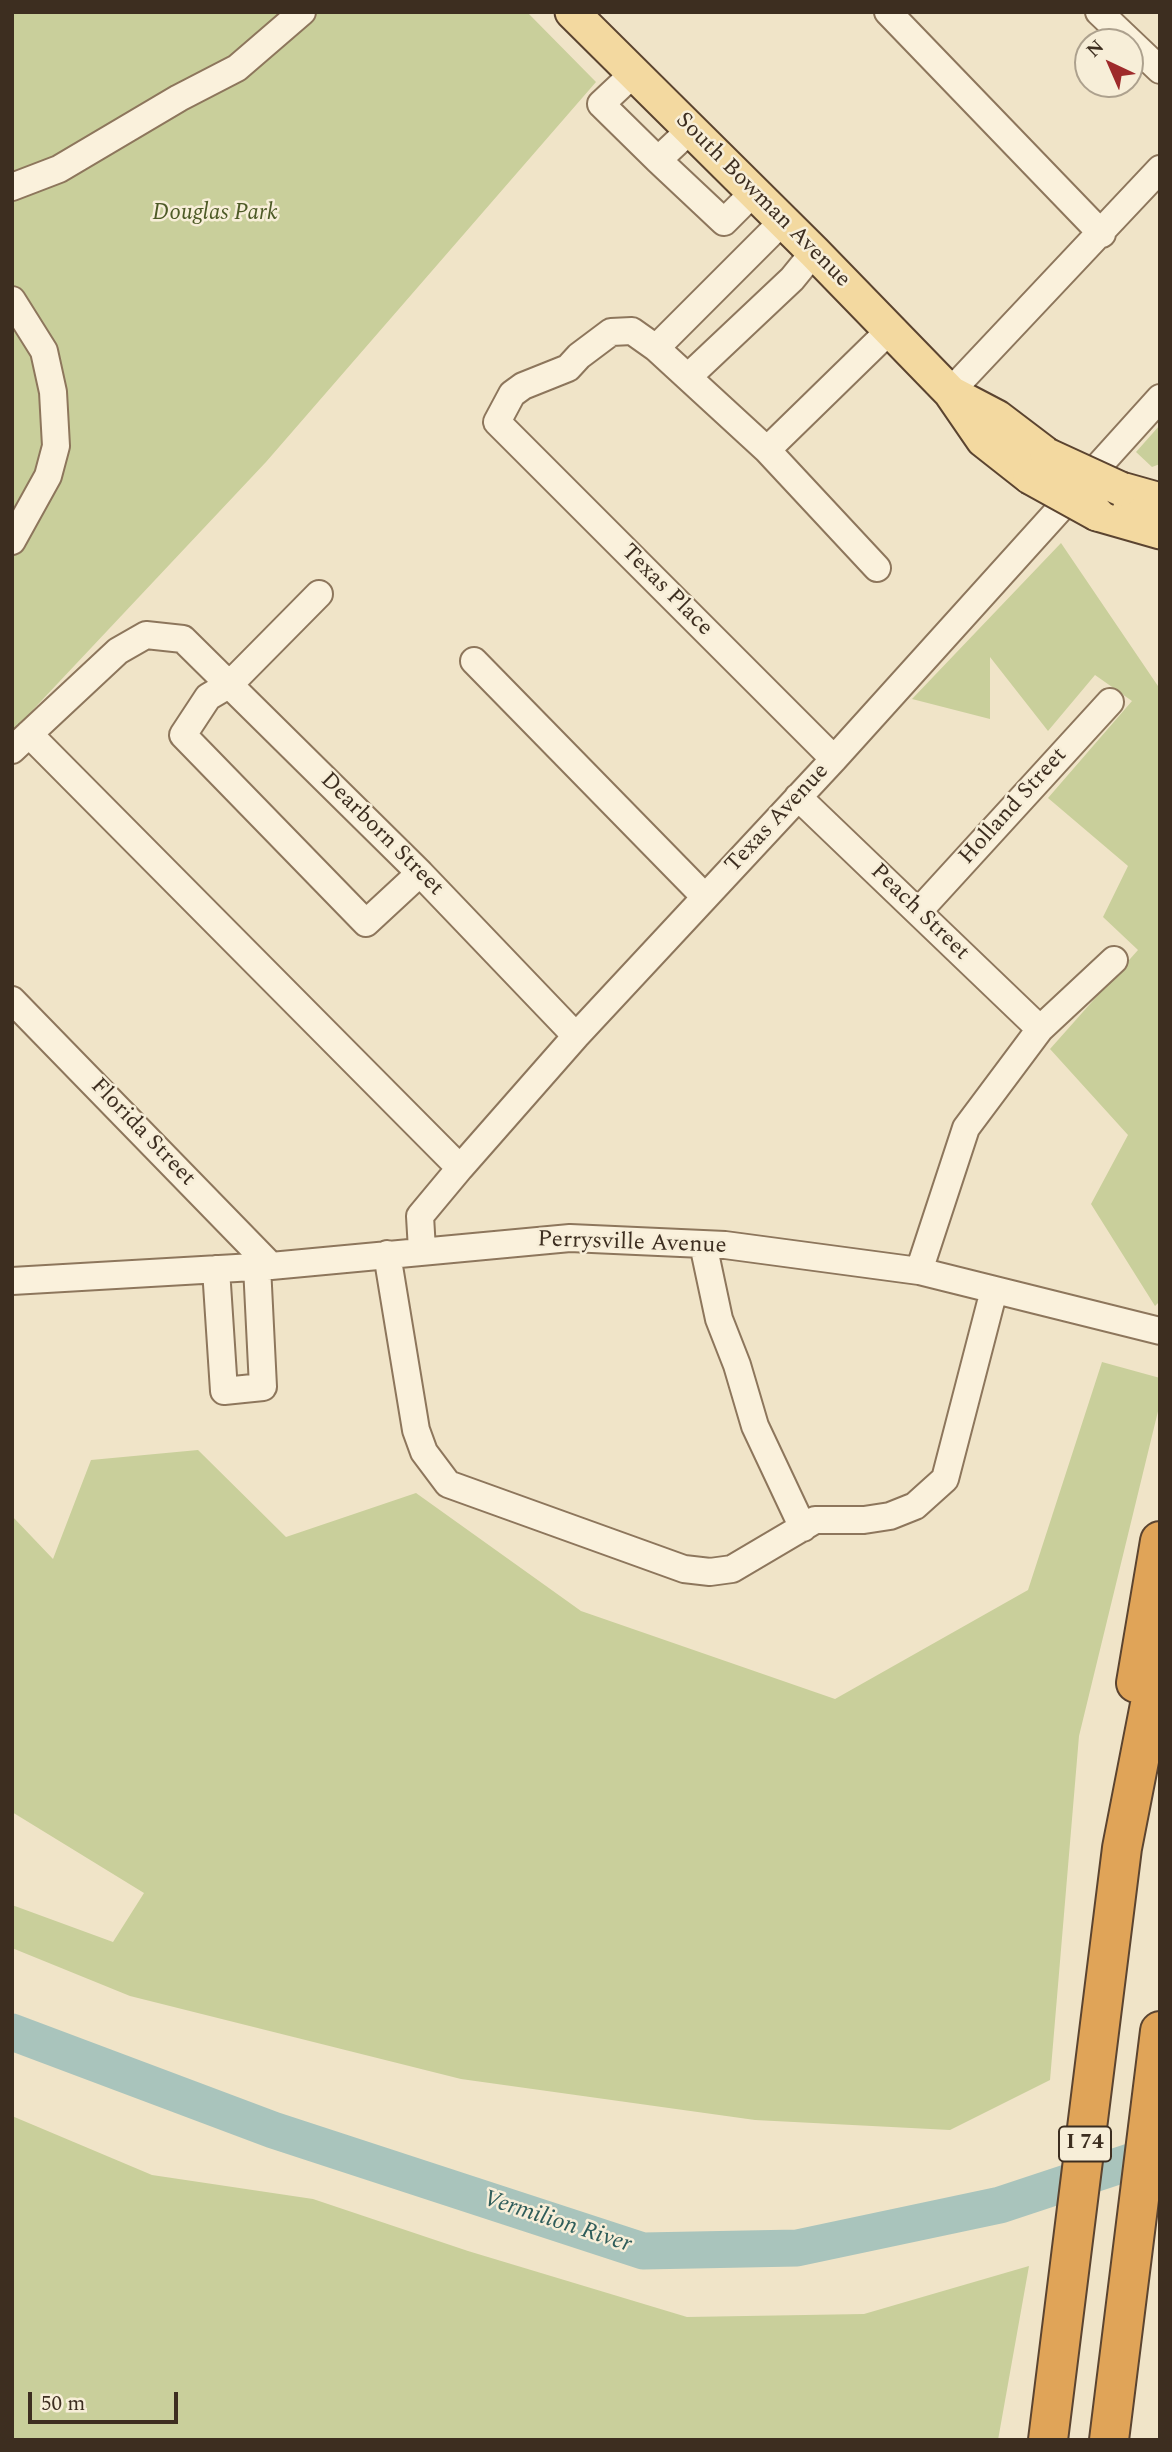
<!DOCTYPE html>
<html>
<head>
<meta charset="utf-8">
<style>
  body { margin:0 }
  #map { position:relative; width:1172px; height:2452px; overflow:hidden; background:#f0e4c8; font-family:Spectral,serif }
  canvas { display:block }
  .frame { position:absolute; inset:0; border:14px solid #3d2e20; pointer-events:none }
  .north { position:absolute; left:1074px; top:28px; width:70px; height:70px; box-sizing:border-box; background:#f7eed8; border:2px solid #ada18e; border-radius:50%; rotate:316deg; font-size:19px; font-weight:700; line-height:28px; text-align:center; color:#3d2e20 }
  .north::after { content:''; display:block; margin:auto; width:24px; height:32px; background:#9e2a2b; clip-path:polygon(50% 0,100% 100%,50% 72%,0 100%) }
  .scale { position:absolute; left:28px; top:2392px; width:150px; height:32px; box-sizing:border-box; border:4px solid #3d2e20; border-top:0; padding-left:9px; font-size:21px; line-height:24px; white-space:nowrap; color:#3d2e20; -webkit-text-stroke:5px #f7eed8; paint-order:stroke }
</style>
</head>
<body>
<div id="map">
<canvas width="1172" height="2452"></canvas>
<div class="frame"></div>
<div class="north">N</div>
<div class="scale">50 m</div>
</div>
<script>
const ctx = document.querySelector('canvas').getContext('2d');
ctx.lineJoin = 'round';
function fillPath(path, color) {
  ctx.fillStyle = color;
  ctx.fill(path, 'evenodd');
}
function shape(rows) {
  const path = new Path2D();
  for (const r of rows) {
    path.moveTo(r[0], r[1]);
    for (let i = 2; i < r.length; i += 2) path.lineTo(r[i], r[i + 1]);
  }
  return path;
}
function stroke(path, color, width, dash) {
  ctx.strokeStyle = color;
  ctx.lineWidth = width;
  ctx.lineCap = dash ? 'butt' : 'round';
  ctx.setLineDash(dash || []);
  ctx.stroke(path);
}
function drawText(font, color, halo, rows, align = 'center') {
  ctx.font = font + ' Spectral,serif';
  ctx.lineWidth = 5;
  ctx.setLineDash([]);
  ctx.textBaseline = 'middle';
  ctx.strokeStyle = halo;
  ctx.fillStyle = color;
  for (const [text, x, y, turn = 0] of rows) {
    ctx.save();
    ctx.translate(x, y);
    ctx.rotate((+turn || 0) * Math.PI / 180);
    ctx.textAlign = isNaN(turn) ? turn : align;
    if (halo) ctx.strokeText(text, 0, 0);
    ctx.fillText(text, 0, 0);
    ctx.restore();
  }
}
fillPath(shape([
  [12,12,527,12,596,82,266,462,12,732],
  [1160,425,1160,464,1152,467,1136,452],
  [1061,543,1160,689,1160,1301,1155,1306,1091,1204,1128,1135,1050,1049,1138,950,1103,917,1128,866,1048,798,1132,701,1095,675,1048,731,990,657,990,719,912,699],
  [1102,1362,1160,1378,1160,1403,1079,1736,1050,2080,950,2130,755,2120,461,2079,130,1996,12,1948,12,1905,113,1942,144,1893,12,1812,12,1516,53,1559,91,1460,198,1450,286,1537,416,1493,581,1611,835,1699,1028,1590],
  [12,2116,152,2175,313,2199,468,2251,687,2317,864,2314,1029,2266,998,2440,12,2440]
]), '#c9cf9b');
stroke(shape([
  [12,2032,273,2130,643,2251,797,2248,1000,2205,1160,2152]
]), '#a9c4bc', 37);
const minor = shape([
  [888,12,1102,234],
  [1099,12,1160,70],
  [633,74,601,104,658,160],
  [690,130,658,160,724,222,754,192],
  [12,187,59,169,179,98,237,68,302,12],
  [12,300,44,351,53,392,56,446,48,476,12,541],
  [656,348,783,221],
  [688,377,792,279,814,252],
  [950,392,1160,169],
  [767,450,890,330],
  [319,594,230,684,208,697,183,735,366,923,420,873],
  [474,661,705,897],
  [29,734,460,1168],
  [12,750,118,651,146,635,183,639,420,873,576,1036],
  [834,759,497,422,512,394,523,386,568,368,579,356,611,332,632,331,656,348,767,450,877,568],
  [798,797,1040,1029],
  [918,912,1110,702],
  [12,1000,271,1266],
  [703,1244,719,1319,737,1365,755,1426,803,1528],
  [422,1250,420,1216,460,1168,576,1036,834,759,1160,398],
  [387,1254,416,1430,424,1452,448,1484,684,1569,710,1572,732,1569,815,1520,864,1520,890,1516,915,1506,945,1479,994,1290],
  [216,1269,224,1391,263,1387,257,1266],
  [919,1271,966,1128,1040,1029,1114,960],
  [12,1281,271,1266,570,1238,725,1245,919,1271,1160,1331]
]);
const major = shape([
  [572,12,814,252,950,392,983,440,1030,477],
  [955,395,997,417,1047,455],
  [1121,489,1160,500],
  [1097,514,1160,532]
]);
const highway = shape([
  [1136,1683,1160,1541],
  [1048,2440,1122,1848,1160,1653],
  [1109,2440,1160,2031]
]);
stroke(minor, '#8d765c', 30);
stroke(major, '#5b4430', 37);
stroke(highway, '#5b4430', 42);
stroke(minor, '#faf1dc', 26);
stroke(major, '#f3d9a0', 33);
stroke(highway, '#e0a458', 38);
const majorBridge = shape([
  [1047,455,1121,489],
  [1030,477,1097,514]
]);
stroke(majorBridge, '#5b4430', 37, []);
stroke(majorBridge, '#f3d9a0', 33);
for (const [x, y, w] of [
  [1085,2144,52]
]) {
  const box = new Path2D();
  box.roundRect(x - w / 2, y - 17.5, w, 35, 5);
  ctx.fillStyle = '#f7eed8';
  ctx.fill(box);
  stroke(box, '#3d2e20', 2);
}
drawText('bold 21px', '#3d2e20', null, [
  ["I 74",1085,2144]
]);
drawText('23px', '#3d2e20', '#f7eed8', [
  ["South Bowman Avenue",762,201,45],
  ["Texas Place",666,591,45],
  ["Holland Street",1014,807,-48],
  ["Texas Avenue",778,819,-47],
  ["Dearborn Street",381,835,45],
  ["Peach Street",919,913,44],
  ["Florida Street",142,1133,46],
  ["Perrysville Avenue",632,1244,2]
]);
drawText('italic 23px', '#4d5a26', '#f7eed8', [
  ["Douglas Park",215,214]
]);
drawText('italic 24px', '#2f5d5a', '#f7eed8', [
  ["Vermilion River",557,2223,18]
]);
</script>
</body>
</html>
